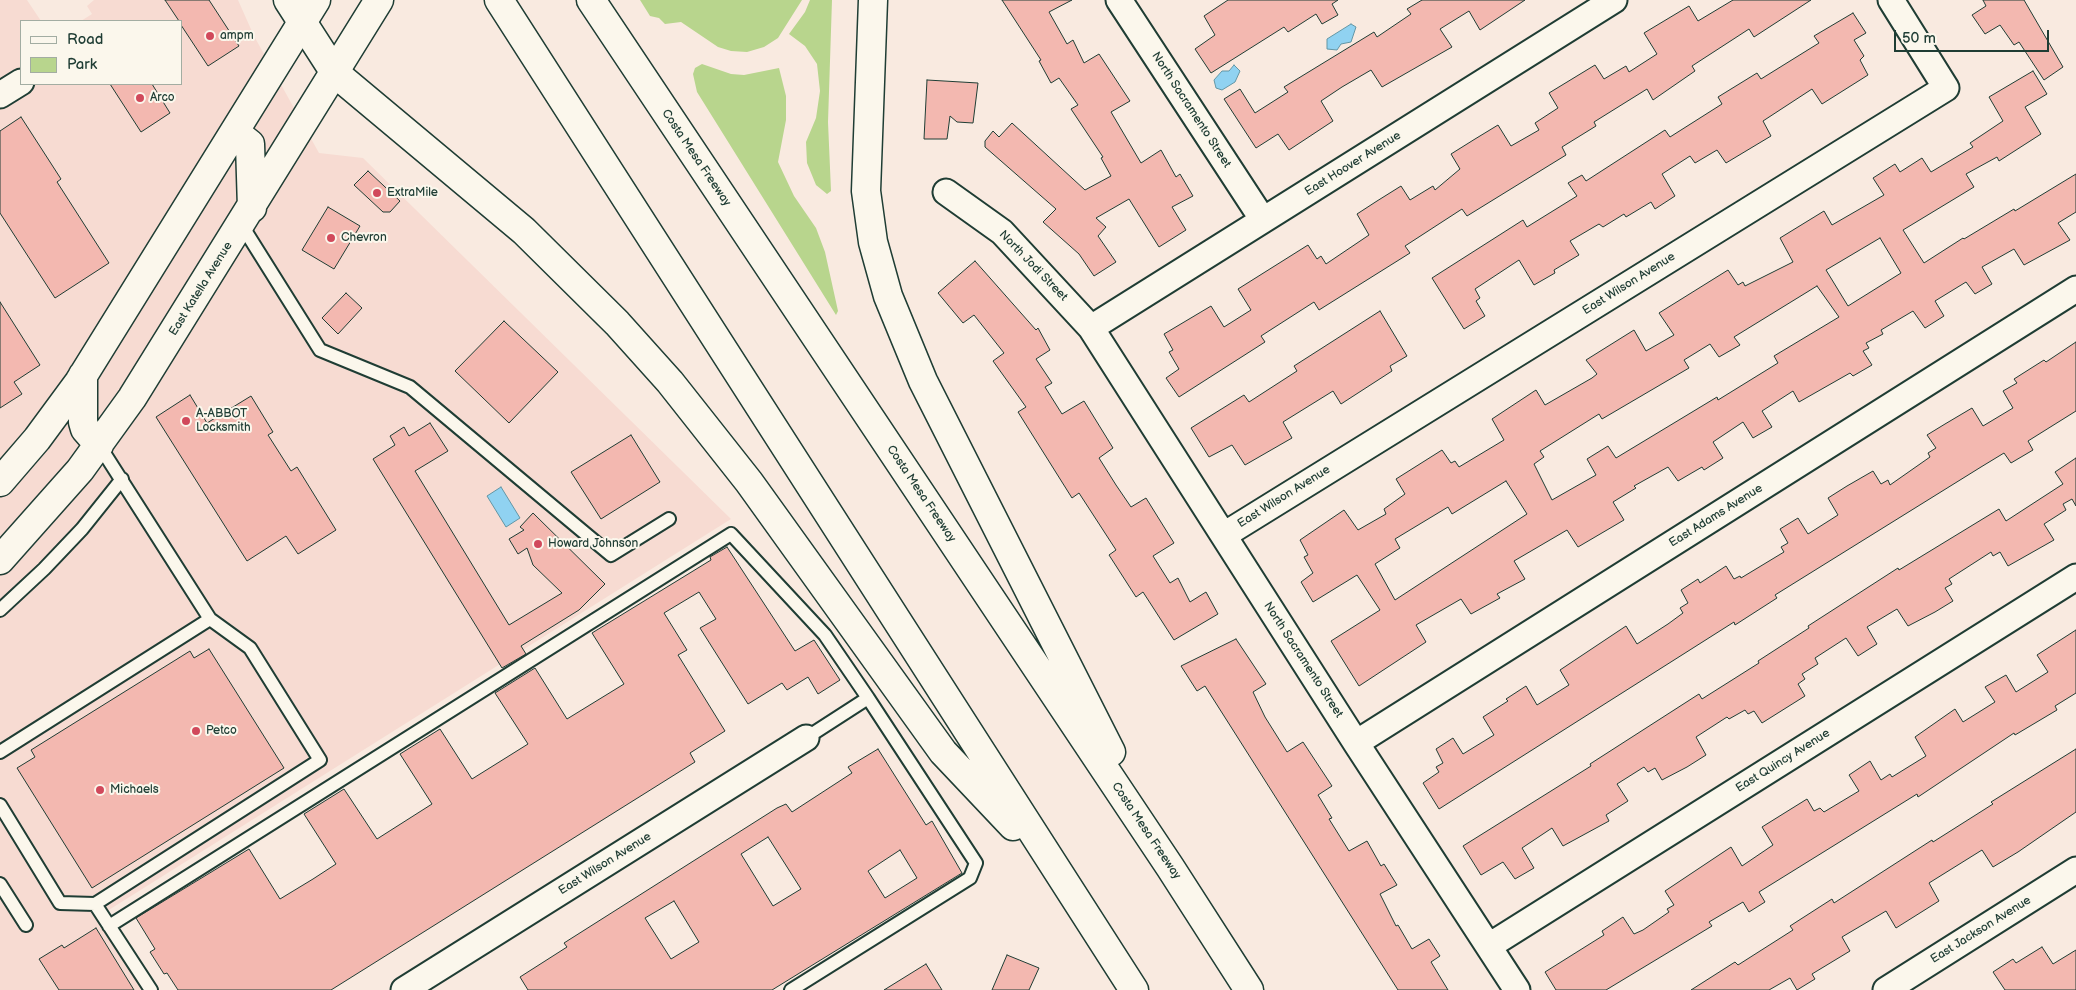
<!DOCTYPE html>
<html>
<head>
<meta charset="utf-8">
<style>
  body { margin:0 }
  #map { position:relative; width:2076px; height:990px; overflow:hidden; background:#f9eae0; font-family:"Balsamiq Sans",sans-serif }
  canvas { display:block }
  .legend { position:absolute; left:20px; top:20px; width:162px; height:65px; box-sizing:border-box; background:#fbf7ec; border:1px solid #a3ada2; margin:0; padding:6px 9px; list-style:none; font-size:15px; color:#1f3d34 }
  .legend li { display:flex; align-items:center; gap:10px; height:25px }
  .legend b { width:25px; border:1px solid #a3ada2 }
  .scale { position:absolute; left:1894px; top:30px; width:155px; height:22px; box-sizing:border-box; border:2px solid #1f3d34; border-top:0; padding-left:6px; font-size:15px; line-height:18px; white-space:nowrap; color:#1f3d34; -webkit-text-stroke:4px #fbf7ec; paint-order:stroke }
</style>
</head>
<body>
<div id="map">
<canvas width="2076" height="990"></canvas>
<ul class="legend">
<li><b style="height:6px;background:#fbf7ec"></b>Road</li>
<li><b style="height:14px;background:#b8d58d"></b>Park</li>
</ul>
<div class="scale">50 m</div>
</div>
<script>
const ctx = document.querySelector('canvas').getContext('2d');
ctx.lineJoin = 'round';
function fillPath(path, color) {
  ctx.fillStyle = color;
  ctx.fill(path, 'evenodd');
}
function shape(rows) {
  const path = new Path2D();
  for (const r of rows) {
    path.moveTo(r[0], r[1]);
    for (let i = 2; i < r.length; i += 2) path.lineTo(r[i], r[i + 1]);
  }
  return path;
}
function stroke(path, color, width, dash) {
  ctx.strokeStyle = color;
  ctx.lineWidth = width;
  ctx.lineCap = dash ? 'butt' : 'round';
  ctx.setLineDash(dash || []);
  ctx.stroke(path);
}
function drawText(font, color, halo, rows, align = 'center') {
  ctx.font = font + ' "Balsamiq Sans",sans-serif';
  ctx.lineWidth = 4;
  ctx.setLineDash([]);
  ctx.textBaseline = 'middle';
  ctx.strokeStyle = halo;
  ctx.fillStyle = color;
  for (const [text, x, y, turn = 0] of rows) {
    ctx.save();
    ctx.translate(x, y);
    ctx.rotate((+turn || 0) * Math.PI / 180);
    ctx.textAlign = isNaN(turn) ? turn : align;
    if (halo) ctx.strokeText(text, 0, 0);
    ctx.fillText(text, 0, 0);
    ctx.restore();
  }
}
fillPath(shape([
  [0,0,27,0,41,21,21,21,21,84,181,84,181,21,81,21,92,14,87,6,94,0,238,0,254,36,319,153,363,158,731,519,104,913,153,990,0,990]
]), '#f7dbd2');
fillPath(shape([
  [640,0,802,0,778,38,764,47,747,52,731,51,718,47,681,22,665,24,659,18,650,16],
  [810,0,832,0,828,122,831,191,827,194,816,185,807,163,806,142,816,118,820,91,817,64,805,46,789,34,805,12],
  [702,64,731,74,744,75,779,68,786,96,786,120,778,162,794,196,816,228,825,252,838,311,836,315,697,92,693,74,695,68]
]), '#b8d58d');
const water = shape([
  [1351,24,1356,27,1351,42,1341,44,1337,50,1327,49,1327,39,1351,24],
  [1234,65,1240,71,1235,82,1222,90,1216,88,1214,80,1222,71,1229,71,1234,65],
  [501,487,520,518,506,527,487,496,501,487]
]);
fillPath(water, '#90d2f1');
stroke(water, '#6396a5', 1);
const building = shape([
  [165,0,209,0,239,46,208,66,181,25,181,21,179,21,165,0],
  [1002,0,1072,0,1049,12,1067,44,1073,40,1084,63,1099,54,1130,101,1111,112,1141,163,1161,150,1176,177,1180,174,1193,196,1172,207,1186,230,1159,247,1129,199,1096,218,1106,227,1098,236,1116,262,1094,276,1079,254,1043,222,1056,209,985,147,985,141,993,131,999,137,1012,123,1085,190,1111,176,1101,158,1103,157,1071,109,1078,105,1059,78,1051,83,1039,61,1041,60,1002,0],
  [1228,0,1338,0,1332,4,1338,15,1322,24,1316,14,1288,32,1284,27,1211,73,1195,49,1215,35,1204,16,1228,0],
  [1422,0,1525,0,1480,30,1469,11,1440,29,1452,47,1382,87,1371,70,1342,87,1321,101,1333,121,1289,150,1278,134,1256,148,1224,99,1240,89,1255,113,1288,92,1284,87,1374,32,1377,37,1411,14,1407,9,1422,0],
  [1733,0,1811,0,1754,37,1749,29,1692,66,1695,71,1653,100,1647,89,1594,122,1596,126,1562,147,1566,155,1467,216,1462,209,1405,246,1410,253,1319,310,1314,302,1261,336,1265,342,1179,397,1166,378,1179,369,1169,352,1173,350,1164,334,1211,306,1224,327,1251,310,1238,289,1308,245,1317,259,1321,256,1326,264,1369,235,1357,214,1377,201,1401,186,1410,200,1433,186,1435,190,1460,169,1451,154,1475,139,1498,125,1511,146,1539,130,1535,123,1558,108,1549,93,1595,65,1604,79,1626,66,1629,72,1657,54,1644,33,1689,6,1698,21,1733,0],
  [1983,0,2024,0,2063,67,2044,80,2019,42,2014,45,2000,25,1985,34,1972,15,1986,6,1983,0],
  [1853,13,1866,33,1854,40,1864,56,1860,60,1868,75,1822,104,1812,89,1763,121,1771,136,1726,163,1717,150,1695,163,1690,156,1662,174,1675,196,1655,209,1651,202,1626,217,1624,214,1603,227,1599,224,1570,241,1579,255,1554,270,1555,273,1534,285,1519,260,1475,289,1480,298,1476,301,1485,316,1464,329,1432,278,1523,220,1527,227,1577,196,1568,183,1582,175,1586,181,1665,130,1670,137,1722,104,1718,97,1757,73,1761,79,1819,43,1814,36,1853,13],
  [2033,71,2047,94,2025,107,2041,134,1999,161,1997,157,1966,174,1974,187,1903,230,1924,263,1963,238,1964,239,2014,209,2015,211,2076,174,2076,212,2058,223,2070,240,2024,265,2014,249,1982,267,1992,284,1975,294,1966,282,1935,301,1944,316,1925,328,1913,311,1881,330,1883,334,1866,343,1869,348,1863,351,1872,365,1853,376,1850,373,1799,402,1793,391,1762,411,1772,427,1753,438,1743,422,1713,442,1723,458,1704,470,1702,467,1678,481,1668,467,1634,486,1636,488,1613,502,1624,520,1578,547,1567,530,1514,561,1525,579,1497,594,1500,598,1471,614,1461,599,1416,625,1426,642,1359,686,1331,641,1380,610,1357,575,1313,602,1301,582,1313,573,1304,557,1308,555,1300,540,1344,510,1358,530,1386,514,1384,509,1405,494,1396,479,1442,450,1451,463,1455,461,1459,467,1504,440,1492,419,1536,390,1545,405,1592,378,1597,374,1586,360,1634,330,1646,351,1674,335,1659,313,1728,270,1738,285,1743,282,1745,286,1793,262,1780,238,1824,211,1832,225,1884,195,1873,178,1895,164,1900,172,1922,158,1931,172,1973,147,1970,143,2003,121,1989,97,2033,71],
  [1880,238,1901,273,1848,306,1826,270,1880,238],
  [1817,286,1839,317,1774,356,1778,363,1718,400,1717,397,1616,458,1608,446,1587,459,1596,475,1552,500,1534,464,1544,457,1540,451,1599,414,1602,419,1689,368,1684,360,1710,344,1719,357,1740,345,1734,337,1817,286],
  [1506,481,1527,514,1395,600,1375,564,1400,548,1395,539,1448,507,1452,514,1506,481],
  [927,80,978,83,973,123,957,122,950,116,947,139,924,139,927,80],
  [110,84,152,84,170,113,141,132,110,84],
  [21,117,61,179,57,182,109,263,55,298,0,213,0,131,21,117],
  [368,171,400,201,390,212,383,212,354,185,368,171],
  [328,207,360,226,334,269,302,250,328,207],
  [975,261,1036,330,1038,328,1050,350,1036,359,1052,383,1045,387,1062,414,1084,401,1113,448,1099,458,1116,485,1131,507,1146,498,1174,543,1153,556,1170,583,1178,578,1190,602,1206,592,1218,614,1174,640,1143,592,1136,597,1109,555,1116,550,1079,493,1072,498,1018,412,1026,407,993,361,1004,353,974,315,963,323,938,293,975,261],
  [346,293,362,308,338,334,322,318,346,293],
  [0,302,40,365,14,382,22,394,0,408,0,302],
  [1380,311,1407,356,1390,366,1392,371,1341,404,1333,391,1283,422,1292,438,1245,465,1232,445,1209,457,1191,428,1244,395,1249,402,1297,371,1294,366,1380,311],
  [504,321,558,372,509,423,455,371,504,321],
  [2076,342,2076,411,2028,441,2033,450,2011,463,2004,453,1981,467,1775,595,1777,598,1735,625,1734,622,1439,809,1423,783,1439,772,1436,767,1443,763,1436,749,1453,738,1463,754,1494,735,1483,717,1508,701,1506,699,1526,686,1537,705,1569,685,1560,670,1626,626,1637,644,1668,624,1683,613,1680,608,1688,603,1681,590,1698,579,1700,583,1726,566,1734,579,1740,576,1741,578,1784,552,1781,547,1788,543,1780,529,1798,518,1808,534,1838,515,1828,498,1847,486,1873,471,1881,484,1888,480,1890,485,1930,457,1928,453,1936,448,1927,435,1945,424,1972,408,1983,426,2013,408,2003,391,2017,383,2014,379,2044,360,2046,362,2076,342],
  [190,395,207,423,251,396,273,432,268,435,291,471,297,467,336,530,298,554,286,536,247,561,156,417,190,395],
  [430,423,448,451,415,471,509,625,562,593,533,565,527,548,518,554,509,539,524,530,520,527,533,513,605,584,579,610,521,646,526,654,502,668,373,459,395,445,390,436,404,427,409,436,430,423],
  [631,435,660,482,601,519,571,472,631,435],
  [2076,458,2076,506,2072,499,2063,504,2066,510,2044,524,2054,540,2008,566,2000,552,1993,556,1991,552,1949,579,1952,584,1945,588,1953,601,1935,612,1908,626,1897,609,1867,627,1877,644,1858,656,1846,638,1815,658,1818,664,1802,674,1805,679,1798,684,1805,696,1762,723,1754,711,1748,714,1745,710,1729,719,1727,717,1696,737,1706,755,1687,767,1662,780,1655,768,1648,772,1644,767,1617,784,1628,801,1606,815,1609,821,1563,846,1552,828,1522,848,1534,868,1515,879,1503,862,1481,875,1463,846,1591,766,1590,764,1699,694,1702,699,1759,663,1758,661,1809,628,1808,626,1898,568,1899,570,1999,509,2006,521,2063,484,2055,472,2076,458],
  [727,547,795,651,814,640,840,680,818,694,808,677,787,690,782,683,748,704,700,628,716,619,699,592,664,613,687,650,678,655,725,731,690,753,695,762,331,990,178,990,167,973,164,974,150,952,155,949,136,918,249,849,280,899,313,879,336,864,304,814,344,789,377,839,432,804,400,754,440,729,472,779,528,744,495,693,535,668,567,719,624,684,592,633,711,560,710,557,727,547],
  [2076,630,2076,693,2055,706,2057,710,2015,735,2014,733,1918,797,1917,794,1759,892,1765,902,1749,912,1743,902,1709,922,1712,926,1606,990,1556,990,1545,972,1604,935,1602,931,1623,917,1634,934,1643,930,1669,912,1667,909,1674,905,1665,891,1731,847,1742,866,1773,845,1762,827,1807,799,1814,811,1820,808,1824,812,1859,791,1849,775,1870,761,1881,780,1890,774,1892,777,1926,756,1915,737,1955,709,1963,722,1995,702,1985,687,2006,675,2016,692,2048,672,2037,655,2076,630],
  [1236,639,1266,684,1253,692,1265,717,1287,752,1303,742,1332,786,1318,795,1332,818,1329,819,1349,851,1367,841,1381,866,1384,864,1397,885,1380,894,1396,926,1398,925,1412,949,1429,939,1440,956,1431,962,1448,990,1398,990,1205,686,1197,691,1181,666,1236,639],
  [209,649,284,768,92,888,17,768,35,757,31,750,190,651,194,658,209,649],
  [878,749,926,825,932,821,962,873,772,990,528,990,520,977,567,947,564,943,777,808,786,804,792,812,852,773,848,767,878,749],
  [768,837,801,889,773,906,741,854,768,837],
  [900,850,917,878,885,898,868,871,900,850],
  [674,901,699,942,671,959,645,918,674,901],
  [2076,749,2076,812,2018,852,1993,867,1982,850,1929,883,1939,901,1896,928,1886,911,1842,937,1850,951,1812,974,1815,979,1797,990,1790,978,1769,990,1691,990,1735,962,1738,965,1793,930,1790,926,1832,899,1834,903,1932,840,1933,842,1993,804,1991,802,2076,749],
  [96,928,134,990,59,990,39,959,62,945,64,948,96,928],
  [2042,947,2053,964,2076,950,2076,990,2005,990,1993,972,2013,959,2016,963,2042,947],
  [1007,955,1039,968,1029,990,992,990,1007,955],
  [926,964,942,990,884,990,926,964]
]);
fillPath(building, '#f3b8b0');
stroke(building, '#1f3d34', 1);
const service = shape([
  [241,224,320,350,410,387,611,555,669,519],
  [0,610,44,569,82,529,122,479],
  [0,752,210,619,99,445],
  [0,805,60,903,95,904,151,990],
  [0,884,26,925],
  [95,904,320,760,250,648,210,619],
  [109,926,731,534,825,635,868,698],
  [791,990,970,878,976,863,868,698,806,738]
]);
const minor = shape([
  [1119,0,1263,220],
  [0,95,21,82],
  [946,192,1002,232,1091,328,1356,743,1517,990],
  [1091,328,1614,0],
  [1224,535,1946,88,1891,0],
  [1356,743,2076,289],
  [1489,946,2076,577],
  [404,990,806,738],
  [1886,990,2076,870]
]);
const primary = shape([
  [235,132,250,144,252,208],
  [83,375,83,422,85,429,99,445],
  [0,482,37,439,79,382,316,0],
  [0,560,80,470,132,398,379,0]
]);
const motorway = shape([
  [288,0,335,73,524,231,617,323,670,382,749,482,943,752,1013,826],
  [499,0,1134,990],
  [591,0,1170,867,1249,990],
  [873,0,866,191,873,242,888,296,923,381,1111,752]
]);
stroke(service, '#1f3d34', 16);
stroke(minor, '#1f3d34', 29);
stroke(primary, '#1f3d34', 31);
stroke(motorway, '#1f3d34', 31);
stroke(service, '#fbf7ec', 12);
stroke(minor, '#fbf7ec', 25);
stroke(primary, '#fbf7ec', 28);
stroke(motorway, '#fbf7ec', 28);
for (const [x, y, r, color] of [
  [210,36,5,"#d1495b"],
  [140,98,5,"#d1495b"],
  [377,193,5,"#d1495b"],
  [331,238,5,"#d1495b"],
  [186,421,5,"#d1495b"],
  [538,544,5,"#d1495b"],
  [196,731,5,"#d1495b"],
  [100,790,5,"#d1495b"]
]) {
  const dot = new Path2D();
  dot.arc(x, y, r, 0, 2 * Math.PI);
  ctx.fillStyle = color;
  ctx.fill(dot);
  stroke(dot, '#fbf7ec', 2);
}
drawText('12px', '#1f3d34', '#fbf7ec', [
  ["ampm",220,36],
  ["Arco",150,98],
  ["ExtraMile",387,193],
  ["Chevron",341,238],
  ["A-ABBOT",196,414],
  ["Locksmith",196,428],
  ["Howard Johnson",548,544],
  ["Petco",206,731],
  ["Michaels",110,790]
], 'left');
drawText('12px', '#1f3d34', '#fbf7ec', [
  ["North Sacramento Street",1191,110,57],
  ["Costa Mesa Freeway",696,158,56],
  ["East Hoover Avenue",1353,164,-32],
  ["North Jodi Street",1033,266,46],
  ["East Wilson Avenue",1629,284,-32],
  ["East Katella Avenue",201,289,-58],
  ["Costa Mesa Freeway",921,494,56],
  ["East Wilson Avenue",1284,497,-32],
  ["East Adams Avenue",1716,516,-32],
  ["North Sacramento Street",1303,660,57],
  ["East Quincy Avenue",1783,761,-32],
  ["Costa Mesa Freeway",1146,831,56],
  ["East Wilson Avenue",605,864,-32],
  ["East Jackson Avenue",1981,930,-32]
]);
</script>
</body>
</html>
